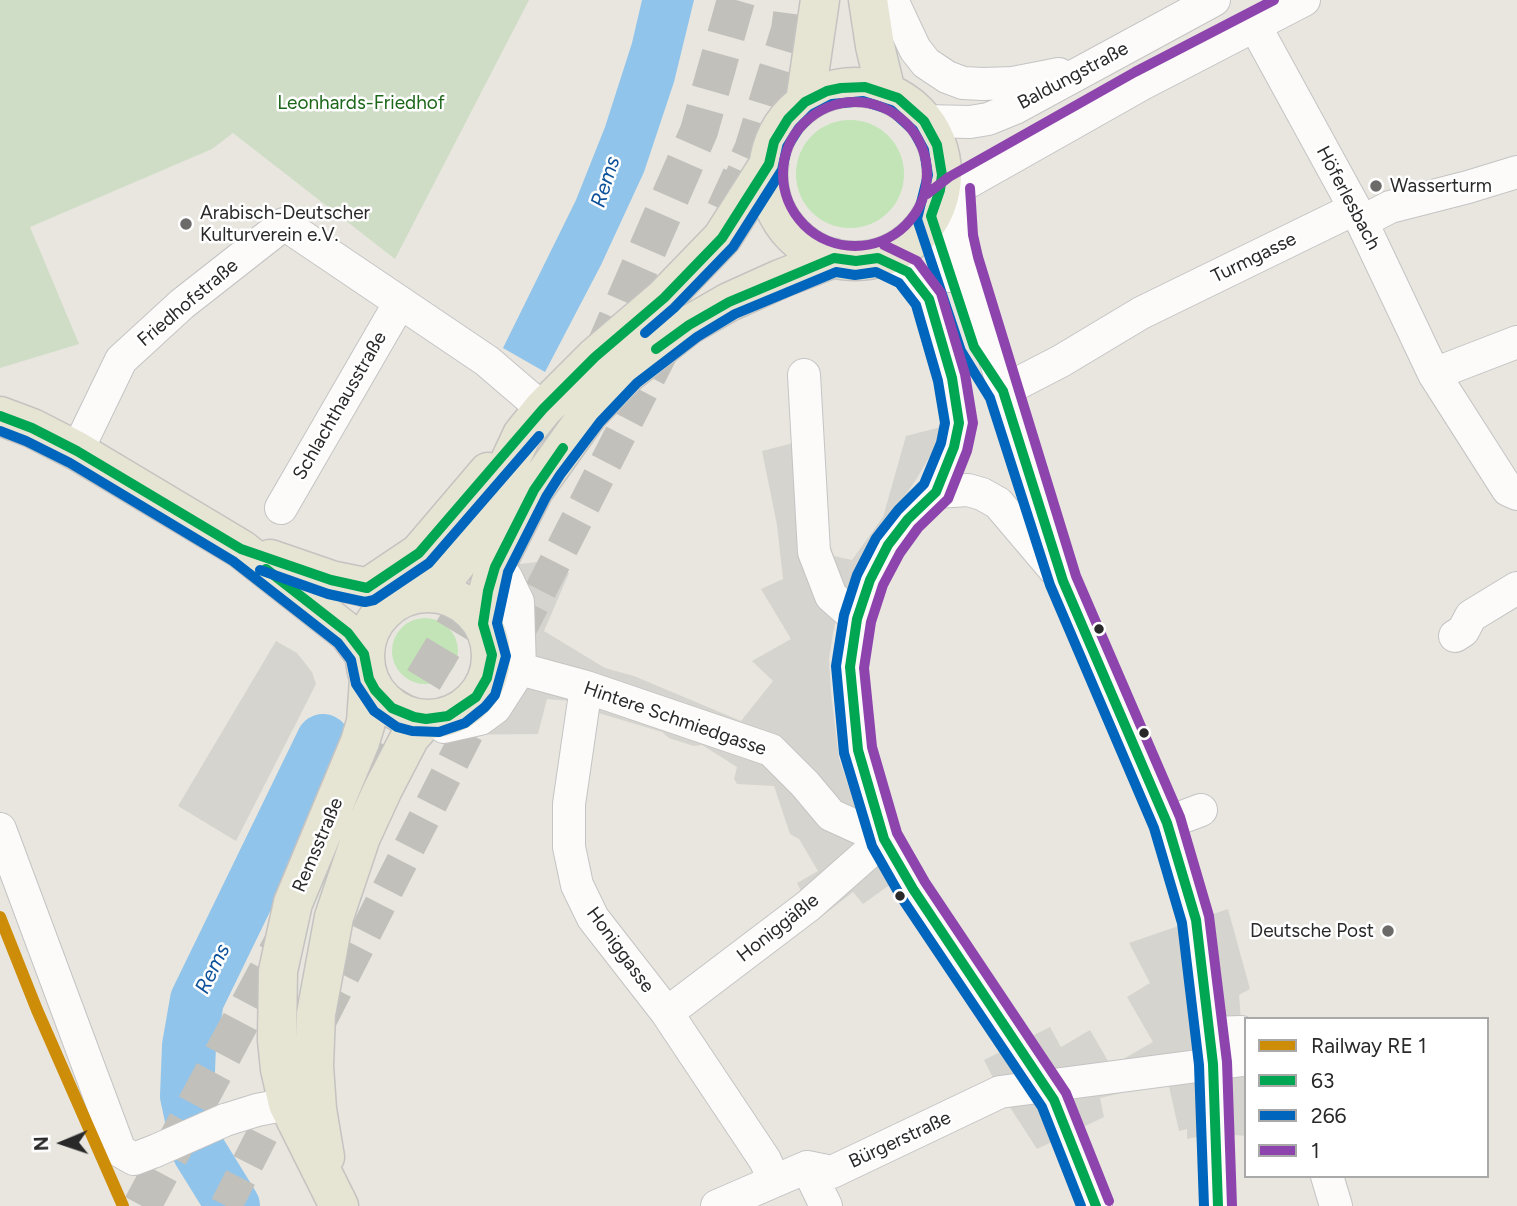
<!DOCTYPE html>
<html>
<head>
<meta charset="utf-8">
<style>
  body { margin:0 }
  #map { position:relative; width:1517px; height:1206px; overflow:hidden; background:#e8e6df; font-family:Figtree,sans-serif }
  canvas { display:block }
  .legend { position:absolute; left:1244px; top:1017px; width:245px; height:161px; box-sizing:border-box; background:#fff; border:2px solid #a9a9a9; margin:0; padding:9px 12px; list-style:none; font-size:21px; color:#292929 }
  .legend li { display:flex; align-items:center; gap:14px; height:35px }
  .legend b { width:35px; border:2px solid #a9a9a9 }
  .north { position:absolute; left:28px; top:1108px; width:70px; height:70px; -webkit-text-stroke:5px #fff; paint-order:stroke; rotate:268deg; font-size:19px; font-weight:700; line-height:28px; text-align:center; color:#292929 }
  .north::after { content:''; display:block; margin:auto; width:24px; height:32px; background:#292929; clip-path:polygon(50% 0,100% 100%,50% 72%,0 100%) }
</style>
</head>
<body>
<div id="map">
<canvas width="1517" height="1206"></canvas>
<ul class="legend">
<li><b style="height:9px;background:#ce8d08"></b>Railway RE 1</li>
<li><b style="height:9px;background:#00a651"></b>63</li>
<li><b style="height:9px;background:#0065bd"></b>266</li>
<li><b style="height:9px;background:#8e44ad"></b>1</li>
</ul>
<div class="north">N</div>
</div>
<script>
const ctx = document.querySelector('canvas').getContext('2d');
ctx.lineJoin = 'round';
function fillPath(path, color) {
  ctx.fillStyle = color;
  ctx.fill(path, 'evenodd');
}
function shape(rows) {
  const path = new Path2D();
  for (const r of rows) {
    if (r.length === 3) {
      path.moveTo(r[0] + r[2], r[1]);
      path.arc(r[0], r[1], r[2], 0, 2 * Math.PI);
      continue;
    }
    path.moveTo(r[0], r[1]);
    for (let i = 2; i < r.length; i += 2) path.lineTo(r[i], r[i + 1]);
  }
  return path;
}
function stroke(path, color, width, dash) {
  ctx.strokeStyle = color;
  ctx.lineWidth = width;
  ctx.lineCap = dash ? 'butt' : 'round';
  ctx.setLineDash(dash || []);
  ctx.stroke(path);
}
function drawText(font, color, halo, rows, align = 'center') {
  ctx.font = font + ' Figtree,sans-serif';
  ctx.lineWidth = 5;
  ctx.setLineDash([]);
  ctx.textBaseline = 'middle';
  ctx.strokeStyle = halo;
  ctx.fillStyle = color;
  for (const [text, x, y, turn = 0] of rows) {
    ctx.save();
    ctx.translate(x, y);
    ctx.rotate((+turn || 0) * Math.PI / 180);
    ctx.textAlign = isNaN(turn) ? turn : align;
    if (halo) ctx.strokeText(text, 0, 0);
    ctx.fillText(text, 0, 0);
    ctx.restore();
  }
}
fillPath(shape([
  [850,174,54],
  [425,651,33]
]), '#c2e4b7');
fillPath(shape([
  [0,0,529,0,395,259,233,133,212,149,30,227,79,344,0,368]
]), '#d0ddc6');
fillPath(shape([
  [945,426,936,446,917,478,858,567,838,609,833,633,829,659,831,693,839,758,857,813,884,839,891,884,863,904,853,892,816,921,797,883,818,871,799,839,790,834,774,786,737,784,734,779,737,767,702,745,694,746,669,738,662,732,595,712,584,702,547,699,538,734,438,735,469,714,494,687,500,660,497,638,500,593,510,565,547,561,569,573,544,631,605,668,634,676,741,721,773,681,752,661,791,639,761,589,783,579,777,525,762,451,817,437,819,515,834,556,852,560,883,517,906,436],
  [276,641,297,653,312,672,316,684,236,841,178,806],
  [1228,909,1250,989,1239,995,1246,1082,1246,1136,1215,1133,1187,1139,1187,1129,1179,1131,1168,1082,1100,1098,1104,1117,1037,1149,1000,1092,984,1060,1050,1027,1061,1047,1090,1030,1111,1066,1153,1042,1127,997,1150,983,1129,943]
]), '#d6d4ce');
fillPath(shape([
  [642,0,694,0,674,82,644,172,601,265,545,372,503,348,576,200,605,127,632,43]
]), '#91c4ea');
stroke(shape([
  [233,1206,199,1151,187,1096,189,1046,197,1000,323,741]
]), '#91c4ea', 54);
stroke(shape([
  [730,201,753,150],
  [322,1018,668,341],
  [226,1206,287,1086]
]), '#c2c0bb', 32, [32, 16]);
stroke(shape([
  [725,211,753,150,790,30,794,0],
  [602,354,699,131,736,0],
  [340,829,380,752,492,566],
  [142,1206,283,942]
]), '#c2c0bb', 38, [38, 19]);
const minor = shape([
  [892,0,915,49,926,63,947,77,963,83,983,84,1013,83,1059,74],
  [1255,26,1359,216,1434,374,1508,490,1517,494],
  [924,121,970,122,988,119,1015,108,1214,0],
  [956,189,959,237,965,261,1063,581,1167,823,1196,920,1213,1064,1218,1206],
  [940,202,956,189,1142,84,1304,0],
  [931,216,950,276],
  [878,258,908,272,929,299,952,378,959,423,954,447,936,492,908,519,888,545,870,580,857,619,850,667,852,703,858,750,884,839,913,889,1054,1100,1096,1206],
  [1434,374,1517,342],
  [804,375,814,552,831,596,857,619],
  [1003,391,1061,361,1141,313,1348,212,1367,219,1390,207,1468,187,1517,172],
  [77,451,121,360,182,304,284,224,487,361,543,409],
  [936,492,968,490,982,494,998,503,1054,569],
  [281,508,399,304],
  [506,577,518,602,520,669],
  [1455,636,1463,631,1471,616,1517,588],
  [520,669,586,687,771,750,805,784,831,815,884,839,808,906,667,1013],
  [586,687,569,804,569,847,577,885,593,918,667,1013,765,1160,774,1180],
  [444,727,480,719,495,708,520,669],
  [1167,823,1201,810],
  [0,829,120,1151,134,1159,155,1151],
  [1211,1033,1241,1032],
  [225,1120,257,1110,288,1104],
  [807,1167,826,1206],
  [1327,1176,1336,1206],
  [717,1206,807,1167,832,1172,1000,1092,1243,1060]
]);
const major = shape([
  [868,0,875,46,886,92],
  [855,174,87],
  [805,102,820,0],
  [0,416,32,428,77,451,241,549,348,633,364,654],
  [270,559,331,580,390,592],
  [367,588,419,553,488,472],
  [429,592,444,580,470,546,522,435,543,409,595,357,664,298,722,238,769,164],
  [428,656,63],
  [483,624,488,591,495,567,534,490,589,413,628,373,689,325,729,302,780,279,834,258],
  [325,1157,317,1109,314,1066,316,1014,334,917,361,837,383,789,410,737,426,719],
  [339,1206,288,1104,280,1069,277,1040,278,971,293,903,360,742,366,722,369,679]
]);
stroke(minor, '#c5c4c4', 34);
stroke(major, '#c4c3c1', 41);
stroke(minor, '#fcfbfa', 32);
stroke(major, '#e6e4d2', 38);
const minorBridge = shape([
  [155,1151,225,1120]
]);
stroke(minorBridge, '#c5c4c4', 34, []);
stroke(minorBridge, '#fcfbfa', 32);
stroke(shape([
  [656,349,689,325,729,302,834,258,856,261,878,258,908,272,929,299,952,378,959,423,954,447,936,492,908,519,888,545,870,580,857,619,850,667,858,750,884,839,913,889,1054,1100,1096,1206],
  [0,416,32,428,77,451,241,549,331,580,367,588,419,553,543,409,595,357,664,298,722,238,769,164,774,142,788,119,805,102,827,91,841,88,865,87,898,98,924,121,937,145,942,175,940,190,931,216,974,347,1003,391,1063,581,1167,823,1196,920,1213,1064,1218,1206],
  [266,569,348,633,364,654,369,679,375,690,392,708,414,717,426,719,448,716,476,697,487,678,492,655,483,624,488,591,495,567,534,490,563,448]
]), '#00a651', 10);
stroke(shape([
  [645,333,674,308,733,247,782,170,787,147,799,128,813,114,832,104,863,101,891,110,913,130,924,150,928,175,917,219,961,351,990,398,1050,585,1154,828,1182,923,1199,1065,1204,1206],
  [0,431,26,441,70,463,233,561,338,643,351,660,356,684,374,711,397,727,412,731,439,732,465,723,485,707,495,695,506,656,497,623,508,572,546,497,560,475,600,422,637,383,697,337,735,314,836,272,855,275,876,272,899,283,916,305,938,381,945,423,941,443,924,484,898,510,876,538,857,575,844,615,836,666,844,753,872,846,901,897,1042,1107,1081,1206],
  [260,570,328,594,365,602,374,600,429,563,539,436]
]), '#0065bd', 10);
stroke(shape([
  [855,174,72],
  [970,188,973,235,978,257,1076,576,1180,817,1209,916,1227,1062,1232,1206],
  [927,194,949,177,1135,72,1274,0],
  [884,245,917,261,941,293,965,374,973,423,967,451,948,499,918,528,900,553,883,585,871,622,864,668,872,747,897,833,925,882,1066,1093,1109,1201]
]), '#8e44ad', 10);
stroke(shape([
  [0,917,37,1010,123,1206]
]), '#ce8d08', 12);
for (const [x, y, r, color] of [
  [1376,186,7,"#6c6b69"],
  [186,224,7,"#6c6b69"],
  [1099,629,6,"#292929"],
  [1144,733,6,"#292929"],
  [900,896,6,"#292929"],
  [1388,931,7,"#6c6b69"]
]) {
  const dot = new Path2D();
  dot.arc(x, y, r, 0, 2 * Math.PI);
  ctx.fillStyle = color;
  ctx.fill(dot);
  stroke(dot, '#fff', 2.5);
}
drawText('19px', '#292929', '#fff', [
  ["Baldungstraße",1073,76,-28],
  ["Höferlesbach",1348,198,62],
  ["Turmgasse",1254,258,-26],
  ["Friedhofstraße",188,303,-40],
  ["Schlachthausstraße",340,406,-60],
  ["Hintere Schmiedgasse",675,719,19],
  ["Remsstraße",318,845,-67],
  ["Honiggäßle",778,928,-38],
  ["Honiggasse",620,950,54],
  ["Bürgerstraße",900,1140,-25]
]);
drawText('19px', '#1c6619', '#fff', [
  ["Leonhards-Friedhof",361,103]
]);
drawText('19px', '#292929', '#fff', [
  ["Wasserturm",1390,186],
  ["Arabisch-Deutscher",200,213],
  ["Kulturverein e.V.",200,235],
  ["Deutsche Post",1374,931,"right"]
], 'left');
drawText('italic 21px', '#0d519a', '#fff', [
  ["Rems",606,182,-72],
  ["Rems",213,969,-64]
]);
</script>
</body>
</html>
